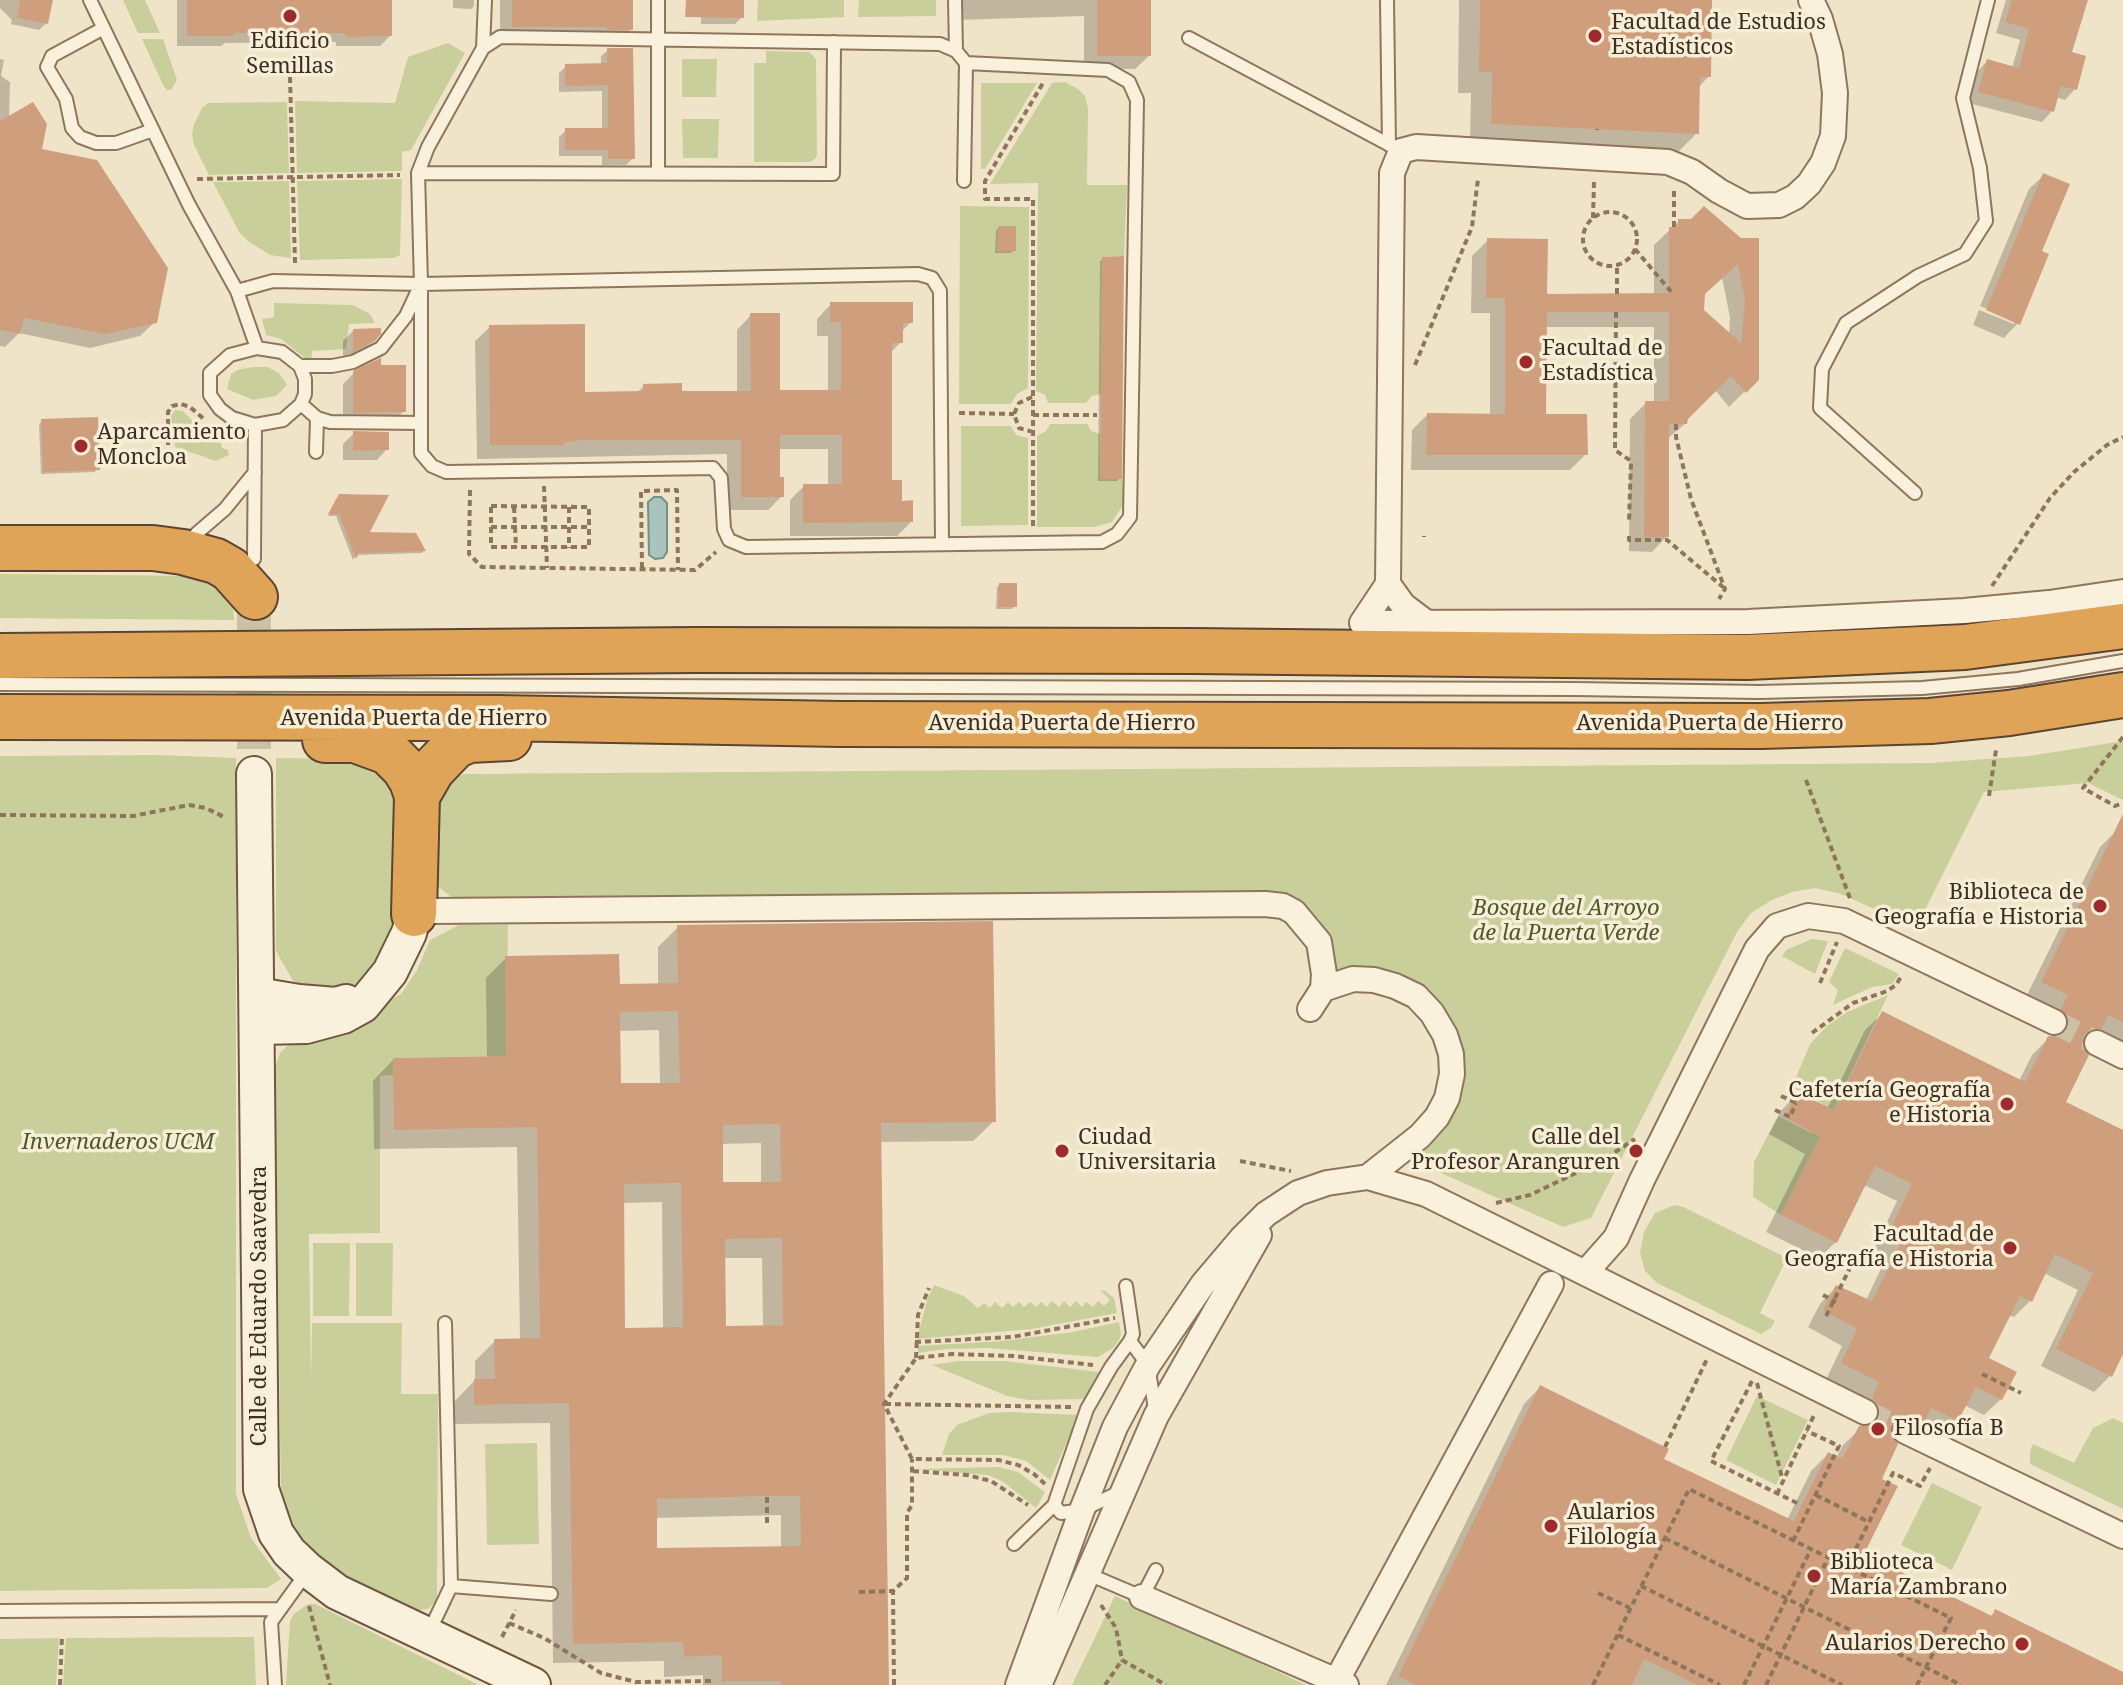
<!DOCTYPE html>
<html>
<head>
<meta charset="utf-8">
<style>
  body { margin:0 }
  canvas { display:block; background:#f0e4c8 }
</style>
</head>
<body>
<canvas width="2123" height="1685"></canvas>
<script>
const ctx = document.querySelector('canvas').getContext('2d');
ctx.lineJoin = 'round';
function fillPath(path, color) {
  ctx.fillStyle = color;
  ctx.fill(path, 'evenodd');
}
function shape(rows) {
  const path = new Path2D();
  for (const r of rows) {
    if (r.length === 3) {
      path.moveTo(r[0] + r[2], r[1]);
      path.arc(r[0], r[1], r[2], 0, 2 * Math.PI);
      continue;
    }
    path.moveTo(r[0], r[1]);
    for (let i = 2; i < r.length; i += 2) path.lineTo(r[i], r[i + 1]);
  }
  return path;
}
function stroke(path, color, width, dash) {
  ctx.strokeStyle = color;
  ctx.lineWidth = width;
  ctx.lineCap = dash ? 'butt' : 'round';
  ctx.setLineDash(dash || []);
  ctx.stroke(path);
}
function drawText(font, color, halo, rows, align = 'center') {
  ctx.font = font + ' "Noto Serif",serif';
  ctx.lineWidth = 7;
  ctx.setLineDash([]);
  ctx.textBaseline = 'middle';
  ctx.strokeStyle = halo;
  ctx.fillStyle = color;
  for (const [text, x, y, turn = 0] of rows) {
    ctx.save();
    ctx.translate(x, y);
    ctx.rotate((+turn || 0) * Math.PI / 180);
    ctx.textAlign = isNaN(turn) ? turn : align;
    if (halo) ctx.strokeText(text, 0, 0);
    ctx.fillText(text, 0, 0);
    ctx.restore();
  }
}
fillPath(shape([
  [123,0,145,0,160,33,138,33],
  [758,0,844,0,844,17,757,21],
  [859,0,936,0,936,16,858,17],
  [142,39,163,39,177,80,171,90,167,90,163,85],
  [448,43,465,53,411,150,402,152,402,171,297,173,295,101,395,103,408,57],
  [766,51,809,52,816,59,817,154,816,158,810,162,754,162,754,63,766,63],
  [682,59,717,59,716,97,682,97],
  [1065,82,1078,89,1085,96,1088,108,1087,185,1127,185,1124,256,1102,257,1101,394,1092,396,1086,403,1048,403,1045,395,1036,391,1038,183,990,184,1052,83],
  [981,83,1037,83,985,169,981,169],
  [287,102,289,173,209,175,194,145,192,135,194,124,202,108,208,103],
  [682,119,719,119,718,158,683,158],
  [402,179,400,255,394,258,300,260,297,181],
  [289,181,291,258,270,255,248,241,239,232,213,182],
  [960,206,1029,207,1028,388,1017,394,1011,404,959,404],
  [274,303,353,305,370,314,375,323,349,324,346,349,312,351,311,363,281,339,266,335,262,319,274,317],
  [254,367,267,367,279,373,287,385,276,396,253,400,227,389,231,374,240,369],
  [175,410,183,411,201,430,220,436,222,448,228,450,229,455,216,461,175,447,171,416],
  [1050,424,1087,424,1091,431,1100,434,1100,479,1122,479,1124,504,1112,522,1095,527,1037,527,1037,436,1046,431],
  [961,426,1011,426,1016,435,1028,438,1028,525,961,526],
  [0,574,201,576,216,586,233,604,234,620,0,618],
  [2123,741,2123,800,2088,783,1984,792,1916,928,1841,894,1815,888,1792,892,1772,900,1751,913,1737,932,1591,1218,1563,1227,1416,1162,1413,1156,1452,1102,1427,997,1332,976,1328,936,1319,919,1287,897,1258,892,454,899,435,884,433,864,439,803,445,782,464,774,1931,763,2029,756],
  [159,755,236,758,236,1494,251,1538,281,1579,267,1588,0,1591,0,756],
  [276,758,373,759,396,792,398,912,385,950,371,972,351,987,311,991,293,981,276,951],
  [459,925,508,925,506,1056,393,1058,393,1075,380,1076,380,1233,309,1234,311,1383,312,1323,402,1323,401,1394,438,1394,437,1600,428,1609,421,1610,412,1609,388,1598,326,1564,313,1554,299,1537,281,1498,275,1067,280,1053,288,1045,313,1037,401,994,417,970,430,940],
  [1812,939,1828,941,1815,974,1782,956,1786,950],
  [1845,948,1899,974,1892,984,1872,987,1833,1005,1838,990,1829,982],
  [1888,995,1832,1113,1824,1105,1792,1087,1810,1044,1827,1026,1847,1012],
  [1778,1116,1811,1133,1813,1129,1822,1133,1781,1215,1753,1197,1754,1162],
  [1675,1205,1683,1207,1787,1258,1760,1313,1775,1321,1771,1328,1761,1334,1657,1283,1645,1271,1640,1253,1644,1232,1655,1213],
  [313,1243,350,1243,349,1316,313,1316],
  [356,1243,393,1243,392,1316,356,1316],
  [934,1285,964,1296,978,1308,984,1303,990,1308,995,1302,1002,1308,1008,1302,1013,1307,1019,1302,1024,1307,1030,1302,1036,1307,1041,1302,1047,1307,1052,1301,1059,1307,1064,1301,1070,1307,1076,1301,1082,1307,1086,1302,1093,1307,1098,1301,1104,1306,1110,1300,1100,1290,1105,1291,1114,1298,1117,1313,1032,1329,917,1339,927,1300],
  [1119,1322,1121,1334,1119,1340,1113,1348,1098,1357,988,1348,946,1349,918,1353,918,1346,1001,1341,1073,1332],
  [958,1361,1004,1361,1100,1372,1086,1399,1029,1400,1007,1396,932,1365],
  [1757,1396,1808,1420,1776,1485,1726,1460],
  [1009,1412,1079,1415,1050,1480,1026,1461,1003,1455,942,1455,949,1434,957,1425,989,1413],
  [2113,1418,2123,1423,2123,1509,2030,1464,2030,1451,2033,1444,2074,1463,2093,1428],
  [537,1443,539,1544,487,1545,485,1444],
  [999,1467,1018,1472,1045,1492,1036,1508,1002,1481,987,1475,916,1469],
  [1932,1483,1982,1507,1952,1570,1901,1545],
  [1115,1596,1306,1685,1072,1685],
  [308,1604,315,1604,479,1685,286,1685,290,1621,294,1614],
  [254,1637,256,1685,63,1685,66,1638],
  [59,1638,56,1685,0,1685,0,1639]
]), '#c9cf9b');
const water = shape([
  [654,497,661,497,667,503,667,552,663,558,655,559,649,555,648,502,654,497]
]);
fillPath(water, '#a9c4bc');
stroke(water, '#6f938a', 2);
fillPath(shape([
  [0,0,51,0,46,23,39,30,11,24,12,20,0,8],
  [177,0,390,0,390,36,380,46,336,46,336,42,225,43,221,46,177,46],
  [453,0,474,0,474,6,471,9,453,8],
  [500,0,631,0,631,29,619,42,500,39],
  [701,0,742,0,742,17,735,24,701,24],
  [957,0,1151,0,1149,9,1149,56,1135,69,1084,69,1084,16,957,20],
  [1459,0,1710,0,1709,76,1698,88,1697,133,1675,155,1470,145,1471,93,1458,93],
  [2006,0,2086,0,2070,54,2075,89,2065,100,2056,97,2052,111,2042,122,1968,103,1977,72,1987,61,2012,68,2020,40,1996,33],
  [608,50,633,158,626,165,602,165,602,156,559,156,559,137,566,130,602,130,602,91,559,92,559,73,566,66,601,65,601,56],
  [0,59,4,60,1,76,10,82,9,118,40,150,155,322,140,336,90,348,19,333,5,347,0,346],
  [2044,175,2039,252,2018,323,2004,338,1973,325,1979,310,2014,324,2014,320,1980,306,2029,189],
  [1679,221,1740,240,1757,379,1729,407,1715,390,1686,419,1685,424,1667,439,1667,536,1652,552,1629,551,1630,419,1646,403,1654,403,1654,327,1545,327,1544,416,1586,454,1570,470,1411,470,1412,430,1427,415,1490,416,1490,313,1471,313,1472,256,1488,240,1545,296,1654,295,1654,245],
  [1722,277,1730,318,1729,335,1702,311,1703,295],
  [998,228,1014,250,1011,253,995,253,996,231],
  [1103,259,1120,478,1117,481,1098,481,1100,261],
  [831,304,911,322,901,332,901,342,890,353,890,482,911,522,897,536,790,536,790,500,804,486,828,486,828,449,778,449,778,479,782,496,768,510,727,510,727,454,477,459,475,341,490,327,583,394,636,393,644,386,680,393,737,393,737,330,751,315,778,392,828,392,828,336,817,336,817,319],
  [353,331,374,340,362,351,343,361,343,341],
  [354,373,404,411,393,422,343,423,343,384],
  [42,421,97,469,95,472,41,474,39,424],
  [354,433,387,449,377,460,343,460,343,444],
  [336,499,367,534,424,551,422,553,356,555,353,560,336,516,328,516],
  [999,585,1015,606,1012,609,996,609,997,587],
  [2117,830,2123,833,2123,1040,2119,1044,2095,1033,2080,1045,2063,1103,2123,1132,2123,1349,2110,1376,2094,1392,2041,1366,2078,1290,2044,1273,2030,1301,2014,1317,2008,1315,1987,1359,2001,1399,1984,1415,1964,1405,1957,1419,1940,1436,1905,1439,1887,1432,1879,1480,1861,1555,1990,1617,1995,1612,2116,1685,1386,1685,1524,1404,1540,1387,1661,1460,1787,1520,1811,1471,1828,1454,1836,1458,1843,1445,1862,1427,1862,1421,1826,1380,1842,1346,1808,1327,1820,1304,1836,1287,1866,1300,1887,1256,1874,1249,1897,1201,1864,1185,1836,1242,1819,1258,1766,1232,1805,1154,1769,1134,1781,1111,1797,1094,1827,1109,1865,1030,1882,1014,2019,1081,2032,1055,2049,1038,2053,1037,2025,999,2100,847],
  [678,927,994,1121,973,1141,879,1142,886,1685,703,1685,703,1675,664,1677,664,1661,553,1663,550,1423,455,1424,454,1402,475,1380,475,1361,495,1341,520,1340,517,1147,374,1149,373,1081,393,1060,487,1059,486,978,506,958,618,986,658,985,658,947],
  [659,1030,660,1085,619,1085,618,1031],
  [761,1143,761,1184,721,1184,721,1144],
  [662,1202,663,1329,623,1330,622,1203],
  [723,1258,762,1258,763,1327,724,1328],
  [781,1515,781,1548,655,1551,655,1518]
]), '#0003');
fillPath(shape([
  [20,0,53,0,48,24,17,18],
  [187,0,392,0,392,36,346,37,345,33,234,33,234,36,187,36],
  [512,0,633,0,633,30,607,30,607,27,512,27],
  [686,0,744,0,744,18,685,17],
  [1097,0,1151,0,1151,56,1097,56],
  [1480,0,1712,0,1711,77,1700,77,1699,134,1491,124,1492,72,1479,72],
  [2012,0,2088,0,2072,52,2086,56,2077,90,2061,86,2054,112,1978,92,1987,59,2019,68,2029,29,2005,22],
  [607,48,633,48,635,159,608,159,608,150,565,150,565,128,608,128,608,85,565,86,565,64,607,63],
  [33,102,47,124,42,149,97,160,168,268,157,323,105,334,24,318,20,334,0,330,0,121],
  [2043,173,2070,184,2042,251,2049,254,2020,325,1986,310],
  [1704,206,1741,238,1759,238,1759,380,1746,393,1731,376,1688,419,1687,424,1669,424,1669,537,1644,537,1645,401,1669,401,1669,312,1547,312,1546,414,1587,414,1588,455,1426,455,1427,413,1505,414,1505,298,1486,298,1487,238,1548,239,1547,294,1669,293,1669,227,1678,227,1678,219,1691,219],
  [1738,264,1745,301,1741,343,1704,310,1705,294],
  [998,226,1016,226,1016,251,997,252],
  [1124,256,1122,479,1100,479,1102,257],
  [830,302,913,302,913,323,903,323,903,343,892,343,892,480,902,480,902,501,913,500,913,522,803,523,803,484,842,484,842,435,780,435,780,477,784,477,784,497,741,497,741,440,584,440,564,442,564,445,490,445,489,325,585,324,585,392,643,391,643,384,682,383,682,391,751,391,750,313,780,313,780,390,841,390,841,322,830,322],
  [381,328,381,334,375,341,353,352,353,329],
  [381,358,381,365,406,365,406,412,353,413,353,371],
  [98,417,100,470,43,472,41,419],
  [353,431,389,432,389,450,353,451],
  [339,494,389,495,370,532,416,533,426,551,359,553,356,559,339,514,328,514],
  [999,583,1017,583,1017,607,998,607],
  [2123,814,2123,1022,2108,1015,2102,1029,2089,1030,2084,1036,2082,1045,2089,1055,2066,1102,2123,1130,2123,1354,2112,1377,2056,1349,2093,1273,2055,1254,2032,1302,2020,1296,1989,1358,2017,1372,2002,1400,1976,1387,1958,1421,1931,1408,1924,1423,1905,1416,1892,1424,1890,1433,1898,1444,1882,1479,1898,1486,1864,1554,1992,1616,1995,1609,2123,1672,2123,1685,1697,1685,1644,1659,1632,1685,1416,1685,1398,1676,1540,1385,1669,1449,1664,1459,1794,1521,1828,1452,1842,1459,1859,1426,1873,1425,1879,1418,1878,1404,1872,1398,1879,1382,1841,1363,1857,1329,1823,1310,1836,1285,1872,1301,1903,1239,1889,1232,1912,1184,1875,1166,1837,1243,1781,1215,1820,1137,1785,1117,1797,1092,1834,1110,1882,1011,2025,1082,2048,1036,2062,1035,2068,1028,2069,1020,2061,1009,2068,995,2041,982],
  [993,921,996,1122,881,1123,889,1685,781,1685,781,1681,722,1681,722,1655,684,1657,683,1642,573,1644,569,1403,474,1405,474,1379,495,1379,494,1339,540,1338,537,1127,394,1130,393,1058,506,1056,505,956,619,954,620,984,678,983,677,925],
  [678,1011,680,1083,621,1083,620,1012],
  [780,1124,781,1182,723,1182,723,1125],
  [681,1183,683,1327,625,1328,624,1184],
  [782,1238,783,1325,726,1326,725,1239],
  [767,1496,800,1496,801,1546,657,1548,657,1499]
]), '#cf9f7d');
stroke(shape([
  [2054,1022,2097,1043],
  [1865,1412,1905,1431]
]), '#ccc0a6', 24, [24, 12]);
stroke(shape([
  [254,613,254,774]
]), '#ccc0a6', 34, [34, 17]);
const lane = shape([
  [90,0,189,205,237,291,257,348],
  [955,0,956,51],
  [1387,0,1389,145],
  [102,29,52,56,47,67,66,99,72,128,80,137,96,143,116,143,153,130],
  [1189,38,1401,151],
  [483,48,485,0],
  [418,173,833,174,834,42],
  [658,173,658,0],
  [964,181,966,63],
  [237,291,273,281,421,284,918,274,932,278,940,291,942,544],
  [257,348,282,352,300,366,305,379,305,394,301,404,283,420,255,425,232,418,220,409,210,395,210,373,230,355,257,348],
  [300,366,332,366,353,362,381,348,406,316,421,284,418,173,428,147,483,48,500,37,940,44,956,51,966,63,1108,70,1129,82,1137,100,1130,517,1117,534,1102,542,746,547,729,540,724,529,721,478,713,468,446,472,432,466,421,453,421,284],
  [301,404,317,418,316,452],
  [317,418,330,422,421,423],
  [1915,493,1820,408,1822,369,1846,323,1918,276,1965,254,1986,221,1980,168,1963,98,1988,0],
  [196,534,225,509,255,472],
  [254,559,255,425],
  [0,684,1576,689,1759,692,1922,688,2018,679,2123,661],
  [445,1323,451,1586],
  [1130,1341,1148,1365,1155,1409],
  [1054,1505,1061,1513,1082,1510,1122,1491],
  [1014,1544,1054,1505,1087,1409,1111,1367,1130,1341,1133,1334,1126,1286],
  [1088,1574,1142,1597,1156,1570],
  [0,1611,278,1609],
  [429,1632,451,1586,551,1594],
  [275,1685,271,1622,307,1572]
]);
const street = shape([
  [1388,584,1403,605,1428,624],
  [1362,623,1388,584,1392,173,1401,151,1416,147,1668,162,1692,172,1719,191,1747,206,1779,205,1795,197,1809,184,1823,163,1833,136,1835,93,1830,54,1820,19,1811,0],
  [1362,623,1748,622,1964,611,2049,603,2123,592],
  [414,914,432,911,1265,904,1283,906,1294,912,1319,942,1324,974,1323,989,1310,1009],
  [1323,989,1353,979,1374,980,1395,986,1416,996,1432,1013,1445,1035,1451,1054,1452,1074,1447,1098,1437,1117,1420,1136,1368,1177],
  [2097,1043,2123,1056],
  [1585,1273,1616,1238,1642,1180,1757,949,1777,926,1808,916,1844,921,2054,1022],
  [1905,1431,2123,1536],
  [1142,1597,1346,1685],
  [1337,1680,1551,1284],
  [1018,1685,1082,1510,1115,1427,1148,1365,1203,1284,1242,1238,1266,1214,1298,1193,1327,1183,1368,1177,1426,1194,1865,1412],
  [1039,1685,1156,1416,1259,1235]
]);
const secondary = shape([
  [254,774,261,1489,276,1533,289,1552,308,1570,337,1592,533,1685],
  [257,995,299,1002,336,1005,346,1002],
  [258,1027,306,1026,343,1016,363,1005,390,972,409,933,414,914]
]);
const highway = shape([
  [0,548,153,548,183,552,216,561,230,569,255,597],
  [0,656,696,650,1193,651,1747,657,1965,647,2123,626],
  [0,717,498,718,841,724,1761,726,1930,721,2009,713,2123,695],
  [325,740,355,740,388,752,404,768,412,781,417,796,414,914],
  [417,796,432,770,455,746,469,740,509,738]
]);
stroke(lane, '#8d765c', 16);
stroke(street, '#8d765c', 28);
stroke(secondary, '#6f573f', 38);
stroke(highway, '#5b4430', 48);
stroke(shape([
  [290,77,295,263],
  [1597,130,1597,129],
  [197,179,400,175],
  [1610,239,27],
  [1593,218,1594,181],
  [1674,227,1674,190],
  [1635,249,1673,294],
  [1617,294,1617,265],
  [1616,312,1615,450,1631,461,1629,523],
  [1415,365,1472,227,1478,179],
  [1032,397,1019,403,1014,414,1019,428,1033,432],
  [959,413,1014,414],
  [1033,415,1097,415],
  [1676,424,1676,437,1691,499,1725,589,1719,599],
  [168,465,168,412,172,406,181,404,190,407,204,419],
  [544,486,547,568],
  [470,490,469,554,482,567,695,570,716,552],
  [491,506,589,507,589,547,491,547,491,506],
  [514,507,516,547],
  [569,507,569,548],
  [1033,526,1033,199,985,199,985,181,1043,83],
  [491,527,589,527],
  [1424,536,1424,537],
  [1629,536,1629,540,1667,540,1723,587],
  [642,568,641,491,677,490,678,570],
  [1992,586,2050,498,2074,472,2107,445,2123,437],
  [2123,737,2083,788,2115,806,2123,803],
  [1806,780,1851,901],
  [1989,796,1996,750],
  [0,815,133,816,189,805,206,808,226,818],
  [1820,983,1837,942],
  [1812,1033,1853,1003,1887,991,1896,985,1902,975],
  [1781,1096,1799,1104],
  [1775,1110,1790,1117,1796,1103],
  [1240,1161,1291,1171],
  [1496,1203,1530,1195,1603,1160,1635,1139],
  [1823,1295,1836,1302],
  [1826,1316,1853,1262,1841,1256],
  [915,1342,1012,1337,1115,1318],
  [916,1358,918,1315,929,1288],
  [1982,1374,2021,1393],
  [1752,1381,1711,1461,1801,1505],
  [1757,1383,1783,1481],
  [885,1404,1072,1407],
  [1665,1447,1707,1359],
  [913,1471,967,1475,991,1481,1028,1505],
  [1045,1484,1034,1474,1018,1465,998,1460,912,1459,884,1404,916,1358,952,1354,1013,1356,1093,1365],
  [1777,1494,1815,1413],
  [1816,1495,1869,1522],
  [767,1497,767,1527],
  [1665,1538,1961,1685],
  [1793,1541,1839,1446,1807,1431],
  [1847,1567,1893,1473,1920,1486,1930,1468],
  [1641,1586,1842,1685],
  [859,1592,893,1591],
  [1598,1593,1630,1608],
  [1101,1605,1116,1628,1122,1660,1166,1685],
  [309,1606,330,1685],
  [509,1623,544,1638,601,1673,636,1682,712,1681],
  [1618,1635,1720,1685],
  [502,1637,516,1610],
  [60,1685,62,1636],
  [894,1685,893,1591,907,1578,907,1513,912,1505,912,1459],
  [1105,1685,1122,1660],
  [1593,1685,1689,1489,1951,1618,1917,1685],
  [1744,1685,1811,1549],
  [1766,1685,1828,1558]
]), '#8d765c', 4, [6, 4]);
stroke(lane, '#faf1dc', 12);
stroke(street, '#faf1dc', 24);
stroke(secondary, '#faf1dc', 34);
stroke(highway, '#e0a458', 44);
for (const [x, y, r, color] of [
  [290,16,8,"#9e2a2b"],
  [1595,36,8,"#9e2a2b"],
  [1526,362,8,"#9e2a2b"],
  [81,446,8,"#9e2a2b"],
  [2100,906,8,"#9e2a2b"],
  [2007,1104,8,"#9e2a2b"],
  [1062,1151,8,"#9e2a2b"],
  [1636,1151,8,"#9e2a2b"],
  [2010,1248,8,"#9e2a2b"],
  [1878,1429,8,"#9e2a2b"],
  [1551,1526,8,"#9e2a2b"],
  [1814,1576,8,"#9e2a2b"],
  [2022,1644,8,"#9e2a2b"]
]) {
  const dot = new Path2D();
  dot.arc(x, y, r, 0, 2 * Math.PI);
  ctx.fillStyle = color;
  ctx.fill(dot);
  stroke(dot, '#f7eed8', 3);
}
drawText('22px', '#3d2e20', '#f7eed8', [
  ["Facultad de Estudios",1611,23],
  ["Estadísticos",1611,48],
  ["Edificio",290,42,"center"],
  ["Semillas",290,67,"center"],
  ["Facultad de",1542,349],
  ["Estadística",1542,374],
  ["Aparcamiento",97,433],
  ["Moncloa",97,458],
  ["Biblioteca de",2084,893,"right"],
  ["Geografía e Historia",2084,918,"right"],
  ["Cafetería Geografía",1991,1091,"right"],
  ["e Historia",1991,1116,"right"],
  ["Ciudad",1078,1138],
  ["Universitaria",1078,1163],
  ["Calle del",1620,1138,"right"],
  ["Profesor Aranguren",1620,1163,"right"],
  ["Facultad de",1994,1235,"right"],
  ["Geografía e Historia",1994,1260,"right"],
  ["Filosofía B",1894,1429],
  ["Aularios",1567,1513],
  ["Filología",1567,1538],
  ["Biblioteca",1830,1563],
  ["María Zambrano",1830,1588],
  ["Aularios Derecho",2006,1644,"right"]
], 'left');
drawText('22px', '#3d2e20', '#f7eed8', [
  ["Avenida Puerta de Hierro",414,719],
  ["Avenida Puerta de Hierro",1062,724],
  ["Avenida Puerta de Hierro",1710,724],
  ["Calle de Eduardo Saavedra",260,1306,-90]
]);
drawText('italic 22px', '#4d5a26', '#f7eed8', [
  ["Bosque del Arroyo",1566,909],
  ["de la Puerta Verde",1566,934],
  ["Invernaderos UCM",118,1143]
]);
</script>
</body>
</html>
